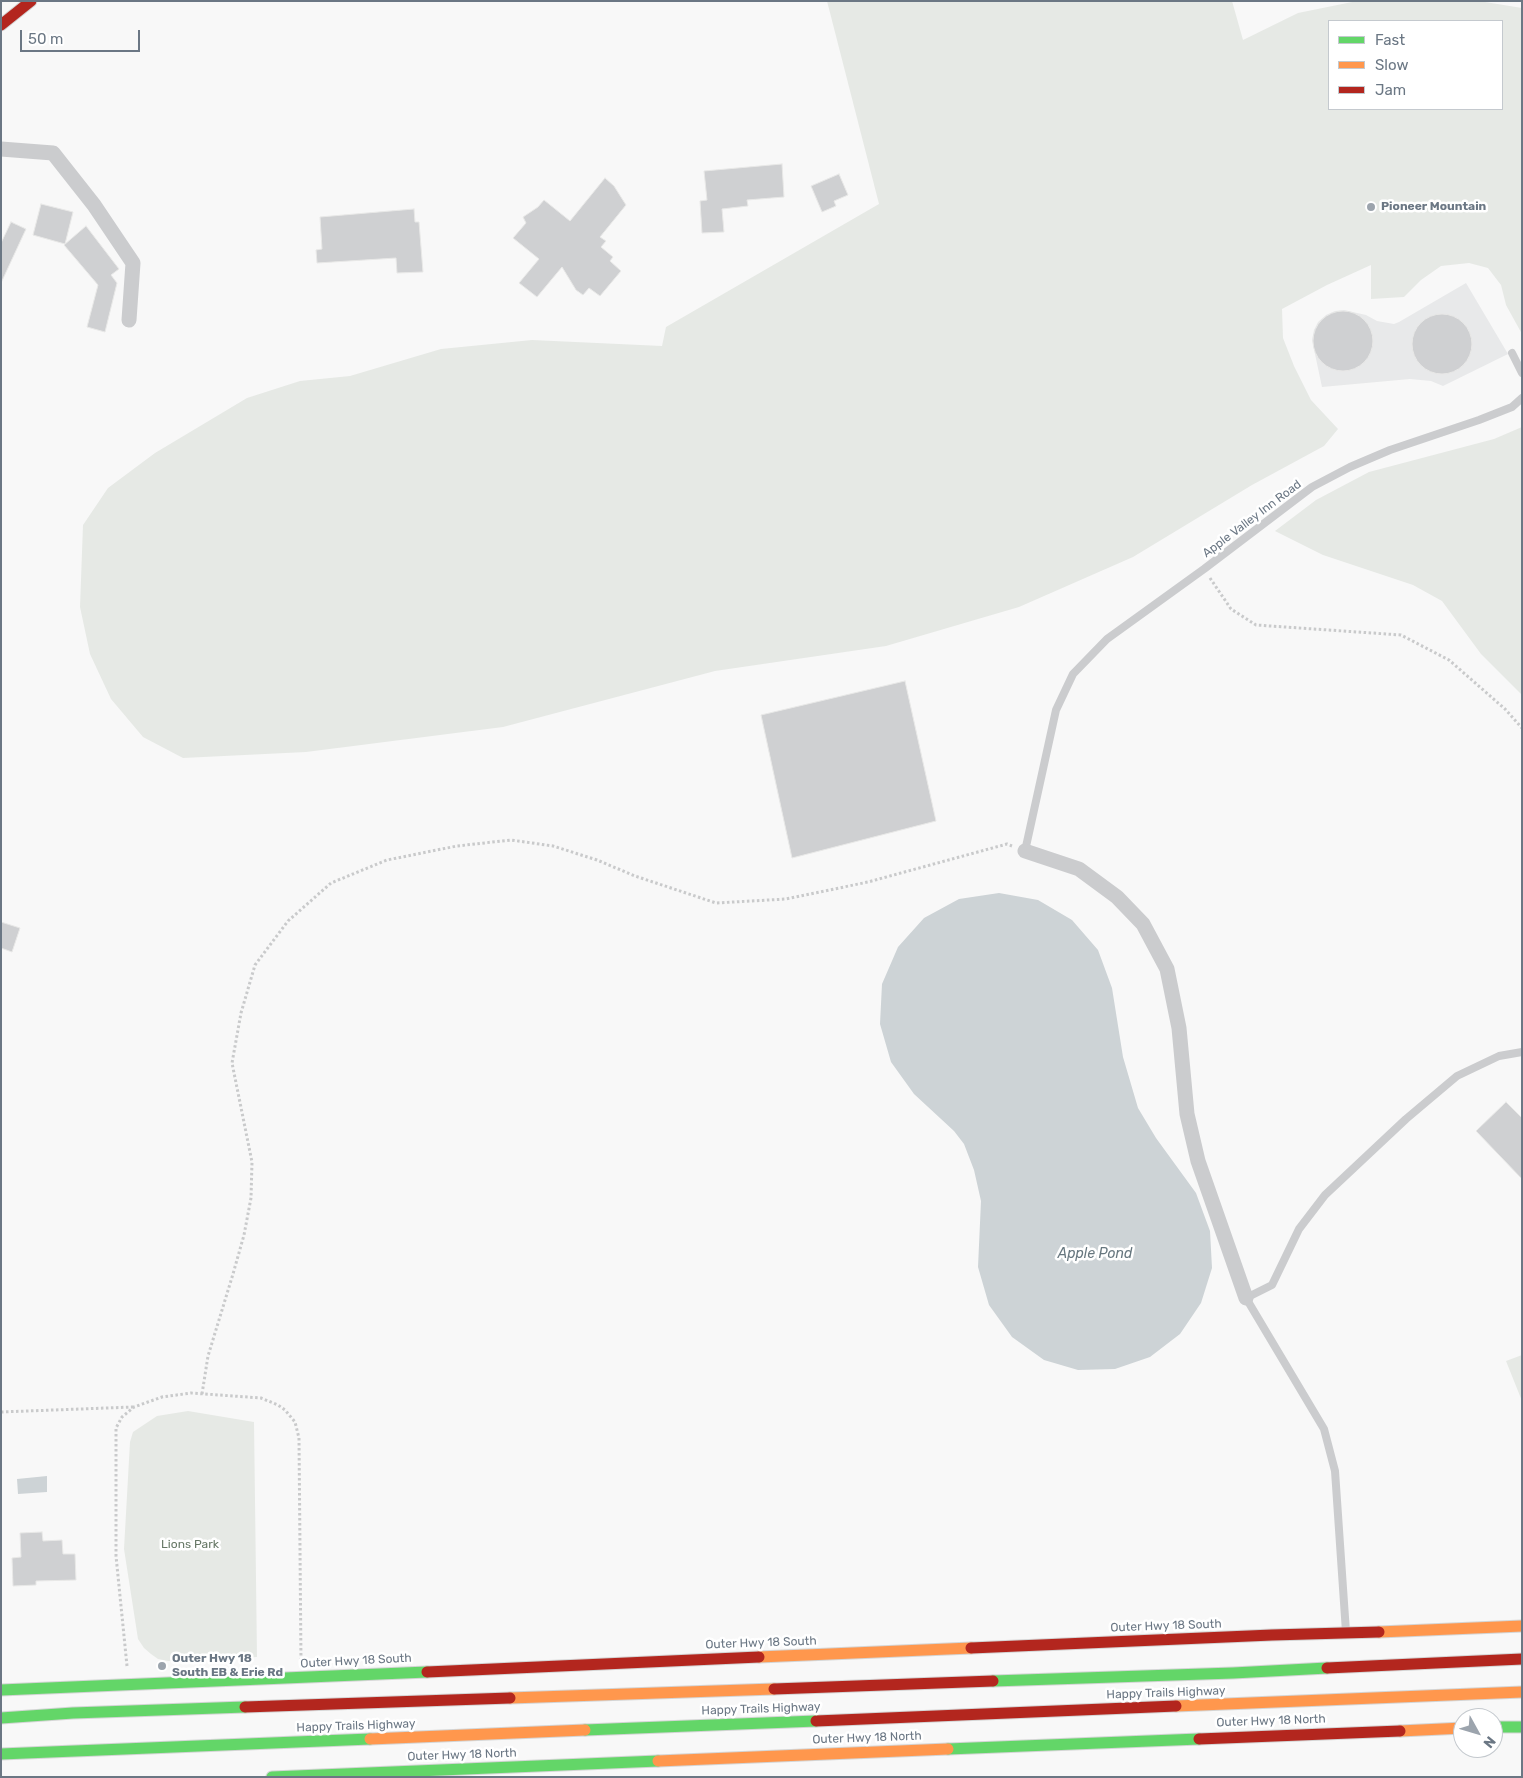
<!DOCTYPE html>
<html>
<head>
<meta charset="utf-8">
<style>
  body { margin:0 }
  #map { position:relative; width:1523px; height:1778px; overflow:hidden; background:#f8f8f8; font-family:Rubik,sans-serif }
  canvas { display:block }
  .frame { position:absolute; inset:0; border:2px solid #6b7784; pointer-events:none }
  .legend { position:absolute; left:1328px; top:20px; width:175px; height:90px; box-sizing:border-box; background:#fff; border:1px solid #c4c9ce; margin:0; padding:6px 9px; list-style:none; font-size:15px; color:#6b7784 }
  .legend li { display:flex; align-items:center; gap:10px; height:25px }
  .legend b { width:25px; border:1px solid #c4c9ce }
  .north { position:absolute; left:1453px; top:1708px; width:50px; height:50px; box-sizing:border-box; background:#fff; border:1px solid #c4c9ce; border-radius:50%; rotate:129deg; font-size:14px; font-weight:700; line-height:20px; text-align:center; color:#6b7784 }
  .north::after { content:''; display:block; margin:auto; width:18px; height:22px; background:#9ca4ad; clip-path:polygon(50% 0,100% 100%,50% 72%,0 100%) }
  .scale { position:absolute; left:20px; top:30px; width:120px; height:22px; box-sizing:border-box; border:2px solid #6b7784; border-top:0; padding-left:6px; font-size:15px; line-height:18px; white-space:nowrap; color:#6b7784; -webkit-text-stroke:4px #fff; paint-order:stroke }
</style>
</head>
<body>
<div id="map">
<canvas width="1523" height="1778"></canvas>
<div class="frame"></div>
<ul class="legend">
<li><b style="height:6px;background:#63d668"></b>Fast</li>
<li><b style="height:6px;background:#ff974d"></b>Slow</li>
<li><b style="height:6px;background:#b3261e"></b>Jam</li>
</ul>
<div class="north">N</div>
<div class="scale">50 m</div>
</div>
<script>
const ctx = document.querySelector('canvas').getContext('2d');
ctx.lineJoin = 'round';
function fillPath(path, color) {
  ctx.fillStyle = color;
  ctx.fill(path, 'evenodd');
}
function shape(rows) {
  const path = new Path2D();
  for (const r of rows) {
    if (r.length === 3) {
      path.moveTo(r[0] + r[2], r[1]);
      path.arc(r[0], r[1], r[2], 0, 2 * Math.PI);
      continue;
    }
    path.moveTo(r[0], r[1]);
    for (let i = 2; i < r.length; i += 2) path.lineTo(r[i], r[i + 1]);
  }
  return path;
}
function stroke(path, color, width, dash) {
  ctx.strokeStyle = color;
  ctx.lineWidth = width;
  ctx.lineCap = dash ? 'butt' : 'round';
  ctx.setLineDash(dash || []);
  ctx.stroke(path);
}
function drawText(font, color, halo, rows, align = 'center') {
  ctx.font = font + ' Rubik,sans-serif';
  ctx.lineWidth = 5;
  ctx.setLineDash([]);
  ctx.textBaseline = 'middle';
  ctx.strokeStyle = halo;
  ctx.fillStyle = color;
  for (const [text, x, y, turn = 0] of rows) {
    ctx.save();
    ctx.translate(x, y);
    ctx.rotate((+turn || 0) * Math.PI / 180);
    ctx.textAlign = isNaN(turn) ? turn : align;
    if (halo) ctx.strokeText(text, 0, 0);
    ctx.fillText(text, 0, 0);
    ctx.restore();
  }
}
fillPath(shape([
  [1466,283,1508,354,1443,386,1431,381,1410,379,1322,387,1312,340,1314,330,1318,322,1326,315,1335,311,1344,310,1366,315,1377,321,1394,324,1399,322]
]), '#e8e9ea');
fillPath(shape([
  [827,1,1232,1,1243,40,1298,13,1357,1,1479,1,1522,8,1522,334,1506,305,1501,285,1488,268,1469,263,1441,266,1421,280,1404,297,1371,299,1371,265,1327,285,1282,309,1283,338,1294,366,1311,400,1338,429,1324,446,1252,485,1133,557,1019,607,886,646,715,671,503,727,306,752,183,758,143,737,111,699,90,654,80,607,83,525,108,488,155,453,247,398,300,381,350,376,441,349,532,340,662,346,666,327,879,204],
  [1502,21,1502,109,1329,109,1329,21],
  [1522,427,1522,695,1481,654,1442,601,1413,585,1323,555,1275,531,1316,500,1369,472,1494,439],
  [1522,1355,1522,1401,1506,1361],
  [188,1411,254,1422,257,1657,168,1661,158,1659,151,1654,144,1648,138,1639,124,1549,130,1442,133,1432,157,1416]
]), '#e6e9e5');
fillPath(shape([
  [999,893,1038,900,1072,920,1098,950,1112,988,1123,1057,1138,1108,1156,1138,1196,1193,1210,1231,1212,1268,1201,1303,1180,1334,1150,1357,1115,1369,1078,1370,1044,1360,1012,1337,989,1305,978,1267,981,1201,974,1170,964,1144,954,1131,914,1094,891,1062,880,1024,882,984,898,947,924,918,959,899],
  [47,1476,47,1492,18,1494,17,1479]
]), '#cdd3d6');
const building = shape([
  [782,164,784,197,747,200,748,206,722,209,724,232,702,233,700,201,707,200,704,171,782,164],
  [839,174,848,195,834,201,836,206,822,212,811,186,839,174],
  [605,178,614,186,626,205,600,237,606,241,601,247,613,257,610,261,621,271,600,296,589,288,583,295,576,290,562,267,537,297,519,283,539,259,513,238,526,223,523,217,538,207,544,200,570,221,605,178],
  [41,204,73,212,65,244,33,235,41,204],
  [414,209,415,222,419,222,423,272,397,273,396,258,317,263,316,250,322,249,320,217,414,209],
  [11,222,26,229,1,283,1,243,11,222],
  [86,226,119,269,111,275,117,283,105,332,87,327,98,285,64,245,86,226],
  [1343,341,30],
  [1442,344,30],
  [905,681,936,821,792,858,761,715,905,681],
  [1,922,20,928,12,952,1,948,1,922],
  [1506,1102,1522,1118,1522,1179,1476,1131,1506,1102],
  [42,1532,43,1541,62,1540,63,1554,75,1554,76,1580,36,1581,36,1585,13,1586,12,1558,21,1557,20,1533,42,1532]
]);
fillPath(building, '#cfd0d2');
stroke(building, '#e8e8e7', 1);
const fast = shape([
  [993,1681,1233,1673,1327,1668],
  [1,1690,427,1672],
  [1,1718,73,1713,245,1707],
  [1493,1727,1522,1727],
  [585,1730,816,1721],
  [948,1749,1199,1739],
  [1,1754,370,1739],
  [272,1777,658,1761]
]);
const slow = shape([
  [1379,1632,1522,1626],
  [759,1657,971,1648],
  [510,1698,774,1689],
  [1176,1706,1522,1692],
  [1400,1731,1463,1728],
  [370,1739,585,1730],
  [658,1761,948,1749]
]);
const jam = shape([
  [1,25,31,1],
  [971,1648,1272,1635,1379,1632],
  [1327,1668,1522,1659],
  [427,1672,759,1657],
  [774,1689,993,1681],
  [245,1707,510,1698],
  [816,1721,1176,1706],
  [1199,1739,1400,1731]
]);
stroke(fast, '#d4d5d5', 13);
stroke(slow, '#d4d5d5', 13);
stroke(jam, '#d4d5d5', 13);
stroke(shape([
  [1210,578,1231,609,1256,625,1401,635,1449,660,1505,709,1522,728],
  [202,1394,208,1356,233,1274,244,1235,251,1198,252,1162,232,1063,241,1013,255,965,288,921,331,883,387,860,457,846,511,840,553,846,597,860,635,876,716,903,786,899,868,882,1007,844,1012,846],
  [1,1412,133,1407],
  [127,1666,116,1556,116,1428,122,1417,134,1407,162,1397,191,1393,261,1398,278,1405,285,1410,295,1422,299,1438,301,1661]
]), '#c9cacb', 3, [2.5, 2.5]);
stroke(shape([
  [1512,353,1522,373],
  [1025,851,1056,710,1073,674,1107,639,1204,569,1312,487,1350,467,1390,450,1479,420,1512,407,1522,398],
  [1346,1632,1335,1471,1324,1429,1246,1298,1272,1285,1299,1229,1325,1195,1406,1119,1457,1076,1499,1056,1522,1052]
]), '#cbccce', 8);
stroke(shape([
  [1,149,53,153,94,205,133,263,129,320],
  [1025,851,1079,869,1117,897,1143,924,1167,969,1179,1028,1187,1114,1198,1161,1246,1298]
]), '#cbccce', 15);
stroke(fast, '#63d668', 11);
stroke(slow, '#ff974d', 11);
stroke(jam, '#b3261e', 11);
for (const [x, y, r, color] of [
  [1371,207,5,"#9ca4ad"],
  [162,1666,5,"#9ca4ad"]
]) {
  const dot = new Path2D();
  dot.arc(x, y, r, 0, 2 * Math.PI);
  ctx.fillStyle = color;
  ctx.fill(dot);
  stroke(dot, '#fff', 2);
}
drawText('bold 12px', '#6b7784', '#fff', [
  ["Pioneer Mountain",1381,207],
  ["Outer Hwy 18",172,1659],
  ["South EB & Erie Rd",172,1673]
], 'left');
drawText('12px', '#6b7784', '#fff', [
  ["Apple Valley Inn Road",1252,519,-37],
  ["Outer Hwy 18 South",1166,1626,-2],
  ["Outer Hwy 18 South",761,1643,-2],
  ["Outer Hwy 18 South",356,1661,-3],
  ["Happy Trails Highway",1166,1693,-2],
  ["Happy Trails Highway",761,1709,-2],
  ["Outer Hwy 18 North",1271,1721,-2],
  ["Happy Trails Highway",356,1726,-2],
  ["Outer Hwy 18 North",867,1738,-2],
  ["Outer Hwy 18 North",462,1755,-2]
]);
drawText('12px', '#667765', '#fff', [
  ["Lions Park",190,1545]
]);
drawText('italic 14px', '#67777f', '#fff', [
  ["Apple Pond",1095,1254]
]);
</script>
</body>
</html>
